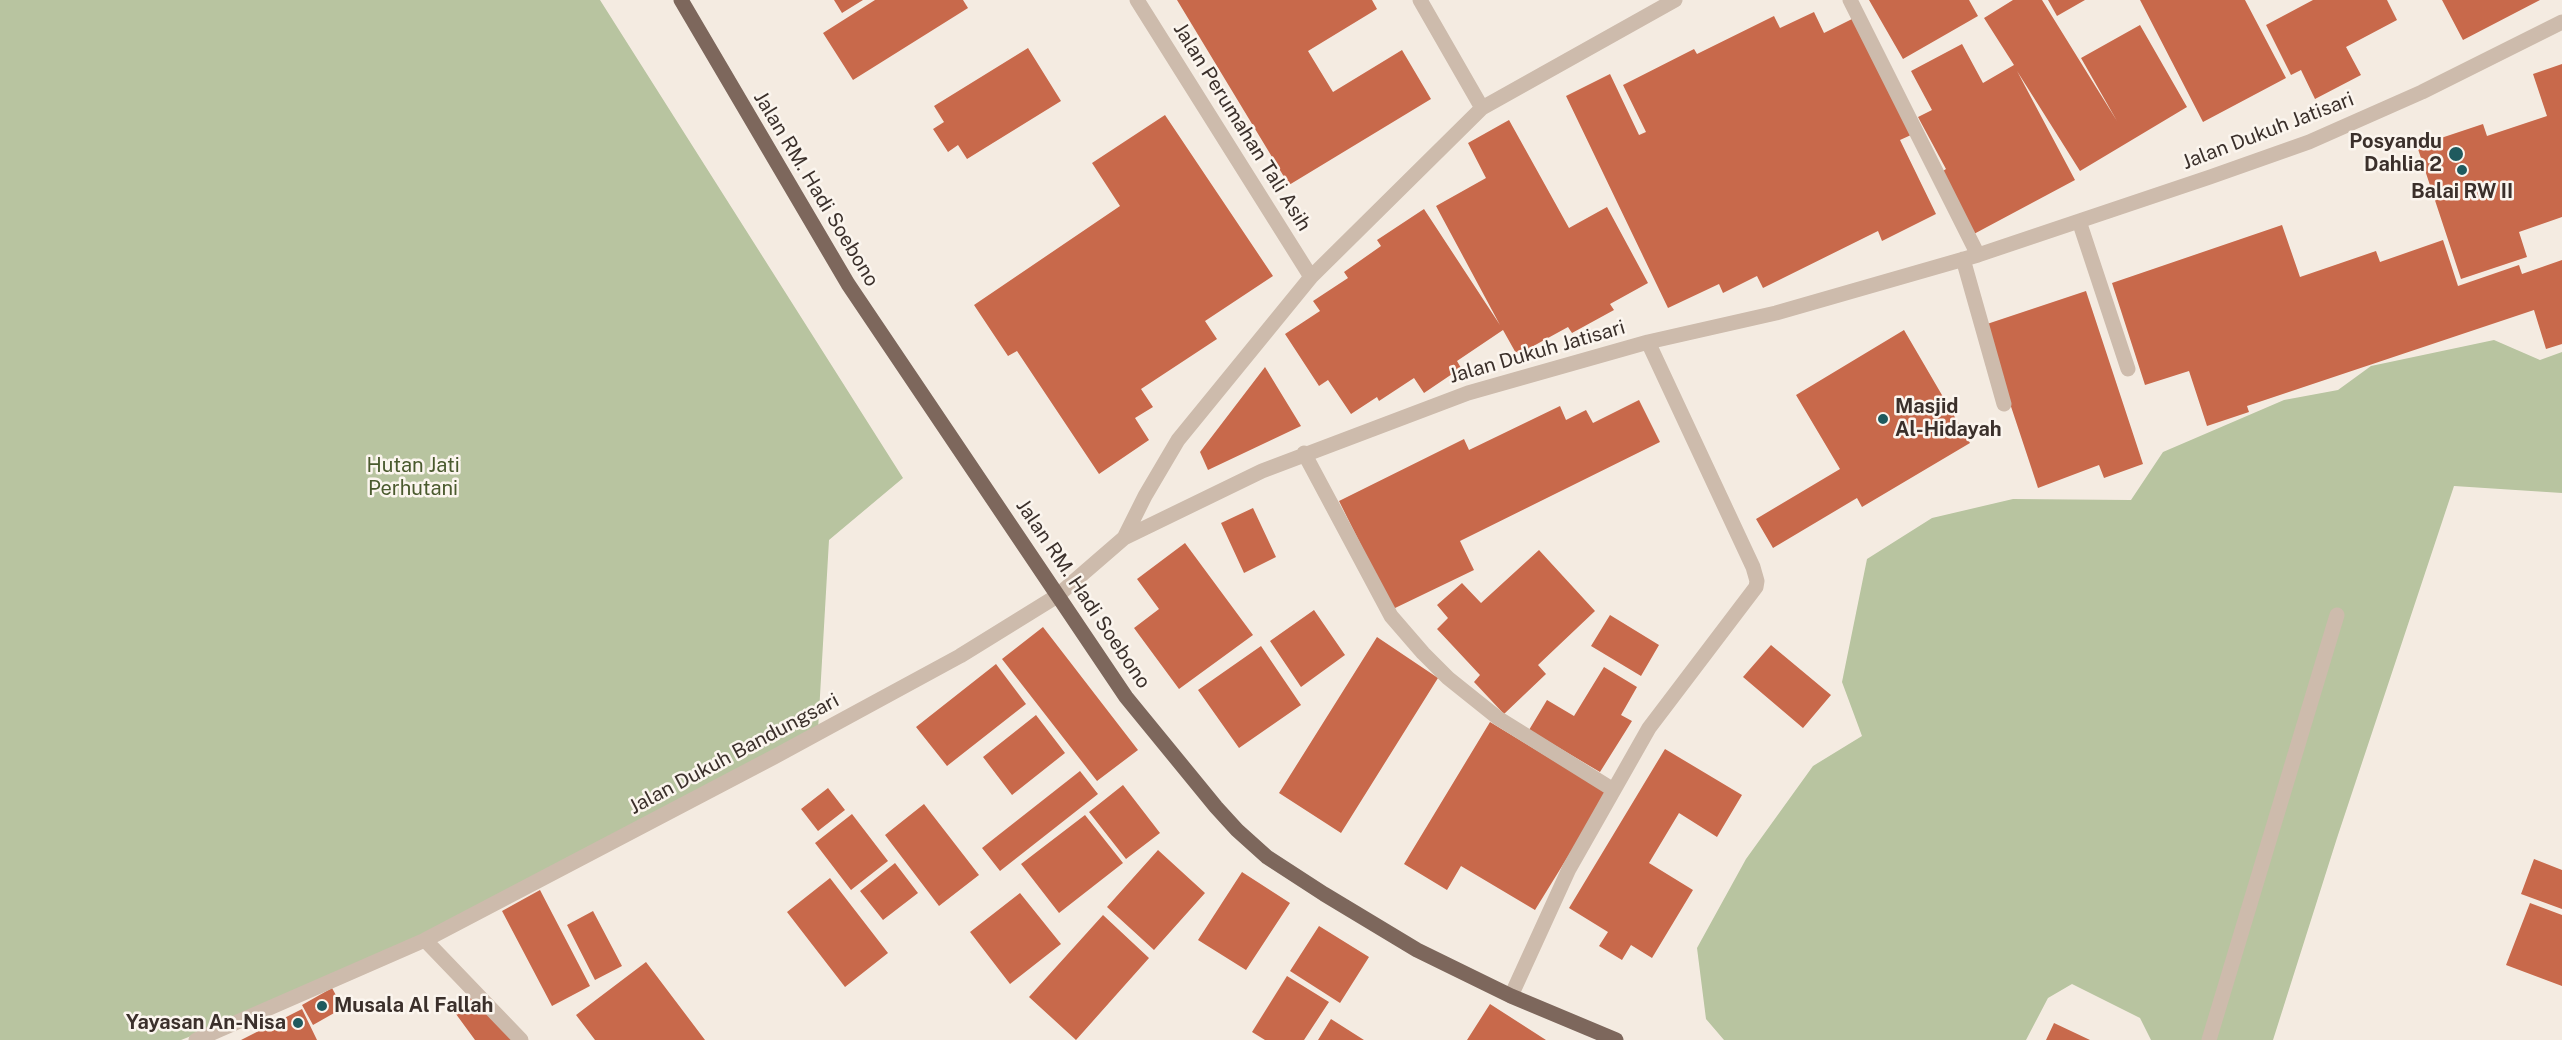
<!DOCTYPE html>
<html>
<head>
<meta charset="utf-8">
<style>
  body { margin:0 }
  canvas { display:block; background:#f4ebe1 }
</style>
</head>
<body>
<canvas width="2562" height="1040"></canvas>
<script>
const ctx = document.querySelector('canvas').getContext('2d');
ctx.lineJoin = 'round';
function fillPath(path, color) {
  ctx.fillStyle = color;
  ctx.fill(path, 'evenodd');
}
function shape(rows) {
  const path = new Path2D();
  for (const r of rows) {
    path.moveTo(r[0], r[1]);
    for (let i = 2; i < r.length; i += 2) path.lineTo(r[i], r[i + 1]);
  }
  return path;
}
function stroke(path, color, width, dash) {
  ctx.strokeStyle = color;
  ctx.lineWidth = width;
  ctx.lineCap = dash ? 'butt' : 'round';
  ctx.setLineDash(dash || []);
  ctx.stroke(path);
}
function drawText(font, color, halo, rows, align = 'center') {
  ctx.font = font + ' "Public Sans",sans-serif';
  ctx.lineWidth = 5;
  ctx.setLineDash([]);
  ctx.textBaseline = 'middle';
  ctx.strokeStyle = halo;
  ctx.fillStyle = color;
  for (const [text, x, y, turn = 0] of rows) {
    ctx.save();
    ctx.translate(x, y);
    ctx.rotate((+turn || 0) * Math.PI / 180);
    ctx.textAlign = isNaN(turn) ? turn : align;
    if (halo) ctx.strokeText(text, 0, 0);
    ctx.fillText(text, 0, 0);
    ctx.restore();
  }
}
fillPath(shape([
  [0,0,600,0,903,478,829,540,818,730,373,965,181,1040,0,1040],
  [2494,340,2540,360,2562,352,2562,493,2454,486,2337,838,2273,1040,2151,1040,2140,1018,2072,984,2048,998,2026,1040,1724,1040,1706,1019,1697,948,1746,859,1813,766,1862,736,1842,682,1867,559,1932,518,2013,499,2131,500,2163,452,2284,400,2338,390,2371,366]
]), '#b8c4a0');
fillPath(shape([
  [834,0,863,0,842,13],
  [875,0,963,0,968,8,853,80,823,33],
  [1177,0,1372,0,1377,9,1308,51,1333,92,1402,50,1431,99,1289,185],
  [1869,0,1969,0,1978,16,1903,59],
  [2013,0,2042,0,2117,121,2081,58,2140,25,2187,107,2080,171,2017,71,2075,180,1972,235,1940,173,1946,169,1918,117,1932,110,1911,71,1962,44,1983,83,2014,65,1984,18],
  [2048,0,2085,0,2057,16],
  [2140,0,2245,0,2286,78,2203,122],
  [2313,0,2387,0,2397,20,2346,47,2361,75,2315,99,2301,70,2291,75,2266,25],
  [2442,0,2540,0,2463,40],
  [1814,12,1824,33,1854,18,1911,135,1900,140,1936,214,1882,241,1878,231,1763,288,1757,276,1723,293,1719,284,1668,308,1566,96,1610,74,1639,135,1646,132,1623,85,1694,49,1697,54,1774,16,1780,28],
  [1028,48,1061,101,967,159,958,145,948,152,933,129,944,122,934,106],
  [2562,64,2562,217,2519,232,2527,257,2461,279,2417,146,2483,124,2487,136,2547,116,2533,74],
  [1165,115,1273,276,1205,321,1217,339,1141,389,1153,407,1135,418,1149,440,1099,474,1017,351,1008,356,974,305,1120,206,1092,163],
  [1509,120,1569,228,1607,207,1648,283,1610,304,1614,310,1572,333,1568,327,1517,355,1503,330,1457,361,1461,368,1424,393,1414,378,1379,401,1377,397,1351,414,1328,380,1319,386,1285,334,1320,311,1313,301,1348,278,1344,272,1381,246,1377,240,1424,209,1500,325,1436,206,1486,178,1468,143],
  [2282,225,2300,277,2376,251,2380,262,2443,240,2458,286,2519,265,2522,274,2562,260,2562,344,2546,349,2534,310,2247,406,2249,412,2207,426,2189,371,2145,385,2112,283],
  [2086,291,2143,464,2104,478,2099,465,2038,488,1984,325],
  [1904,330,1970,443,1862,507,1857,498,1773,548,1756,519,1840,469,1796,395],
  [1265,367,1301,426,1208,470,1200,452],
  [1639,400,1660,442,1460,541,1474,570,1393,609,1339,501,1464,439,1469,450,1560,406,1566,420,1586,410,1593,423],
  [1253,508,1276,557,1244,573,1221,523],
  [1185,543,1253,635,1179,689,1134,628,1159,609,1137,579],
  [1539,550,1595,611,1538,665,1546,674,1504,714,1474,682,1480,675,1437,629,1448,618,1437,605,1462,583,1481,603],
  [1314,610,1345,655,1301,687,1270,641],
  [1610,615,1659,645,1641,676,1591,646],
  [1043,627,1138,750,1097,781,1002,659],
  [1377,637,1438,678,1341,833,1279,793],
  [1771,645,1831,695,1803,728,1743,677],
  [1261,646,1301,705,1239,748,1198,690],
  [996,664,1026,704,947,766,916,727],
  [1604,667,1637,687,1621,715,1632,721,1600,772,1529,730,1547,700,1574,716],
  [1036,715,1065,753,1012,795,983,757],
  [1490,722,1607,793,1535,910,1461,866,1447,890,1404,864],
  [1665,749,1742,795,1717,837,1679,813,1649,863,1693,890,1652,958,1631,945,1622,960,1599,946,1608,932,1569,908],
  [1080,771,1098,794,1000,871,982,848],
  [1123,785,1160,833,1126,859,1089,812],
  [828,788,845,810,818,831,801,809],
  [924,804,979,875,939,906,885,835],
  [852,814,888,861,851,890,815,843],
  [1085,815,1123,863,1059,913,1021,864],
  [1158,850,1205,893,1154,950,1107,907],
  [2534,859,2562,870,2562,909,2521,894],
  [895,863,918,893,883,920,860,891],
  [1242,872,1290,903,1246,970,1198,940],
  [830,878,888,953,845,987,787,912],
  [540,890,590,986,552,1006,502,911],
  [1020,893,1061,944,1010,984,970,932],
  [2530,903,2562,915,2562,986,2506,965],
  [593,911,622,966,595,980,567,925],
  [1103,915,1149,958,1076,1040,1029,997],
  [1319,926,1369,957,1340,1003,1290,971],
  [646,962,705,1040,595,1040,576,1015],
  [1287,976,1329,1002,1304,1040,1265,1040,1252,1032],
  [332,988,343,1008,313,1025,302,1005],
  [468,994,513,1040,475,1040,453,1010],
  [1490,1004,1546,1040,1467,1040],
  [302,1009,317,1040,241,1040],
  [1331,1019,1364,1040,1318,1040],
  [2054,1023,2090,1040,2046,1040]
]), '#c8694b');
stroke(shape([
  [1137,0,1311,277],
  [1420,0,1482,108],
  [1850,0,1978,255],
  [2079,221,2128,369],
  [1963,259,2004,404],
  [1304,453,1391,616,1423,653,1448,678,1498,718,1612,789],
  [1124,538,1145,496,1178,440,1311,277,1482,108,1675,0],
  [425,940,521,1040],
  [1511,996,1569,869,1649,728,1756,587,1757,581,1753,567,1648,342],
  [196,1040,425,940,774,757,960,656,1057,596,1124,538,1262,471,1468,393,1648,342,1776,313,1978,255,2210,177,2309,142,2422,92,2562,22],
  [2209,1040,2337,615]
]), '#cdbbac', 15);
stroke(shape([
  [681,0,848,284,1126,697,1216,807,1237,830,1267,857,1324,894,1417,950,1511,996,1616,1040]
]), '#7d675c', 15);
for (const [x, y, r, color] of [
  [2456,154,8,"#1f5a5e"],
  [2462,170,6,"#1f5a5e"],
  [1883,419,6,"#1f5a5e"],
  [322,1006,6,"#1f5a5e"],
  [298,1023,6,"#1f5a5e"]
]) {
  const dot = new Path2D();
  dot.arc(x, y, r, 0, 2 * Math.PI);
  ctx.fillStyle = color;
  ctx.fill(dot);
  stroke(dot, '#fbf5ee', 2);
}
drawText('20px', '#3b302b', '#fbf5ee', [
  ["Jalan Perumahan Tali Asih",1242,127,58],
  ["Jalan Dukuh Jatisari",2268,131,-21],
  ["Jalan RM. Hadi Soebono",816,189,59],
  ["Jalan Dukuh Jatisari",1537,352,-16],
  ["Jalan RM. Hadi Soebono",1083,594,56],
  ["Jalan Dukuh Bandungsari",734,754,-28]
]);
drawText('bold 20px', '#3b302b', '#fbf5ee', [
  ["Posyandu",2442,142],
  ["Dahlia 2",2442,165],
  ["Balai RW II",2462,192,"center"],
  ["Masjid",1895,407,"left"],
  ["Al-Hidayah",1895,430,"left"],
  ["Musala Al Fallah",334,1006,"left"],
  ["Yayasan An-Nisa",286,1023]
], 'right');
drawText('20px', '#4a5a2e', '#fbf5ee', [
  ["Hutan Jati",413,466],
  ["Perhutani",413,489]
]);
</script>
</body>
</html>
